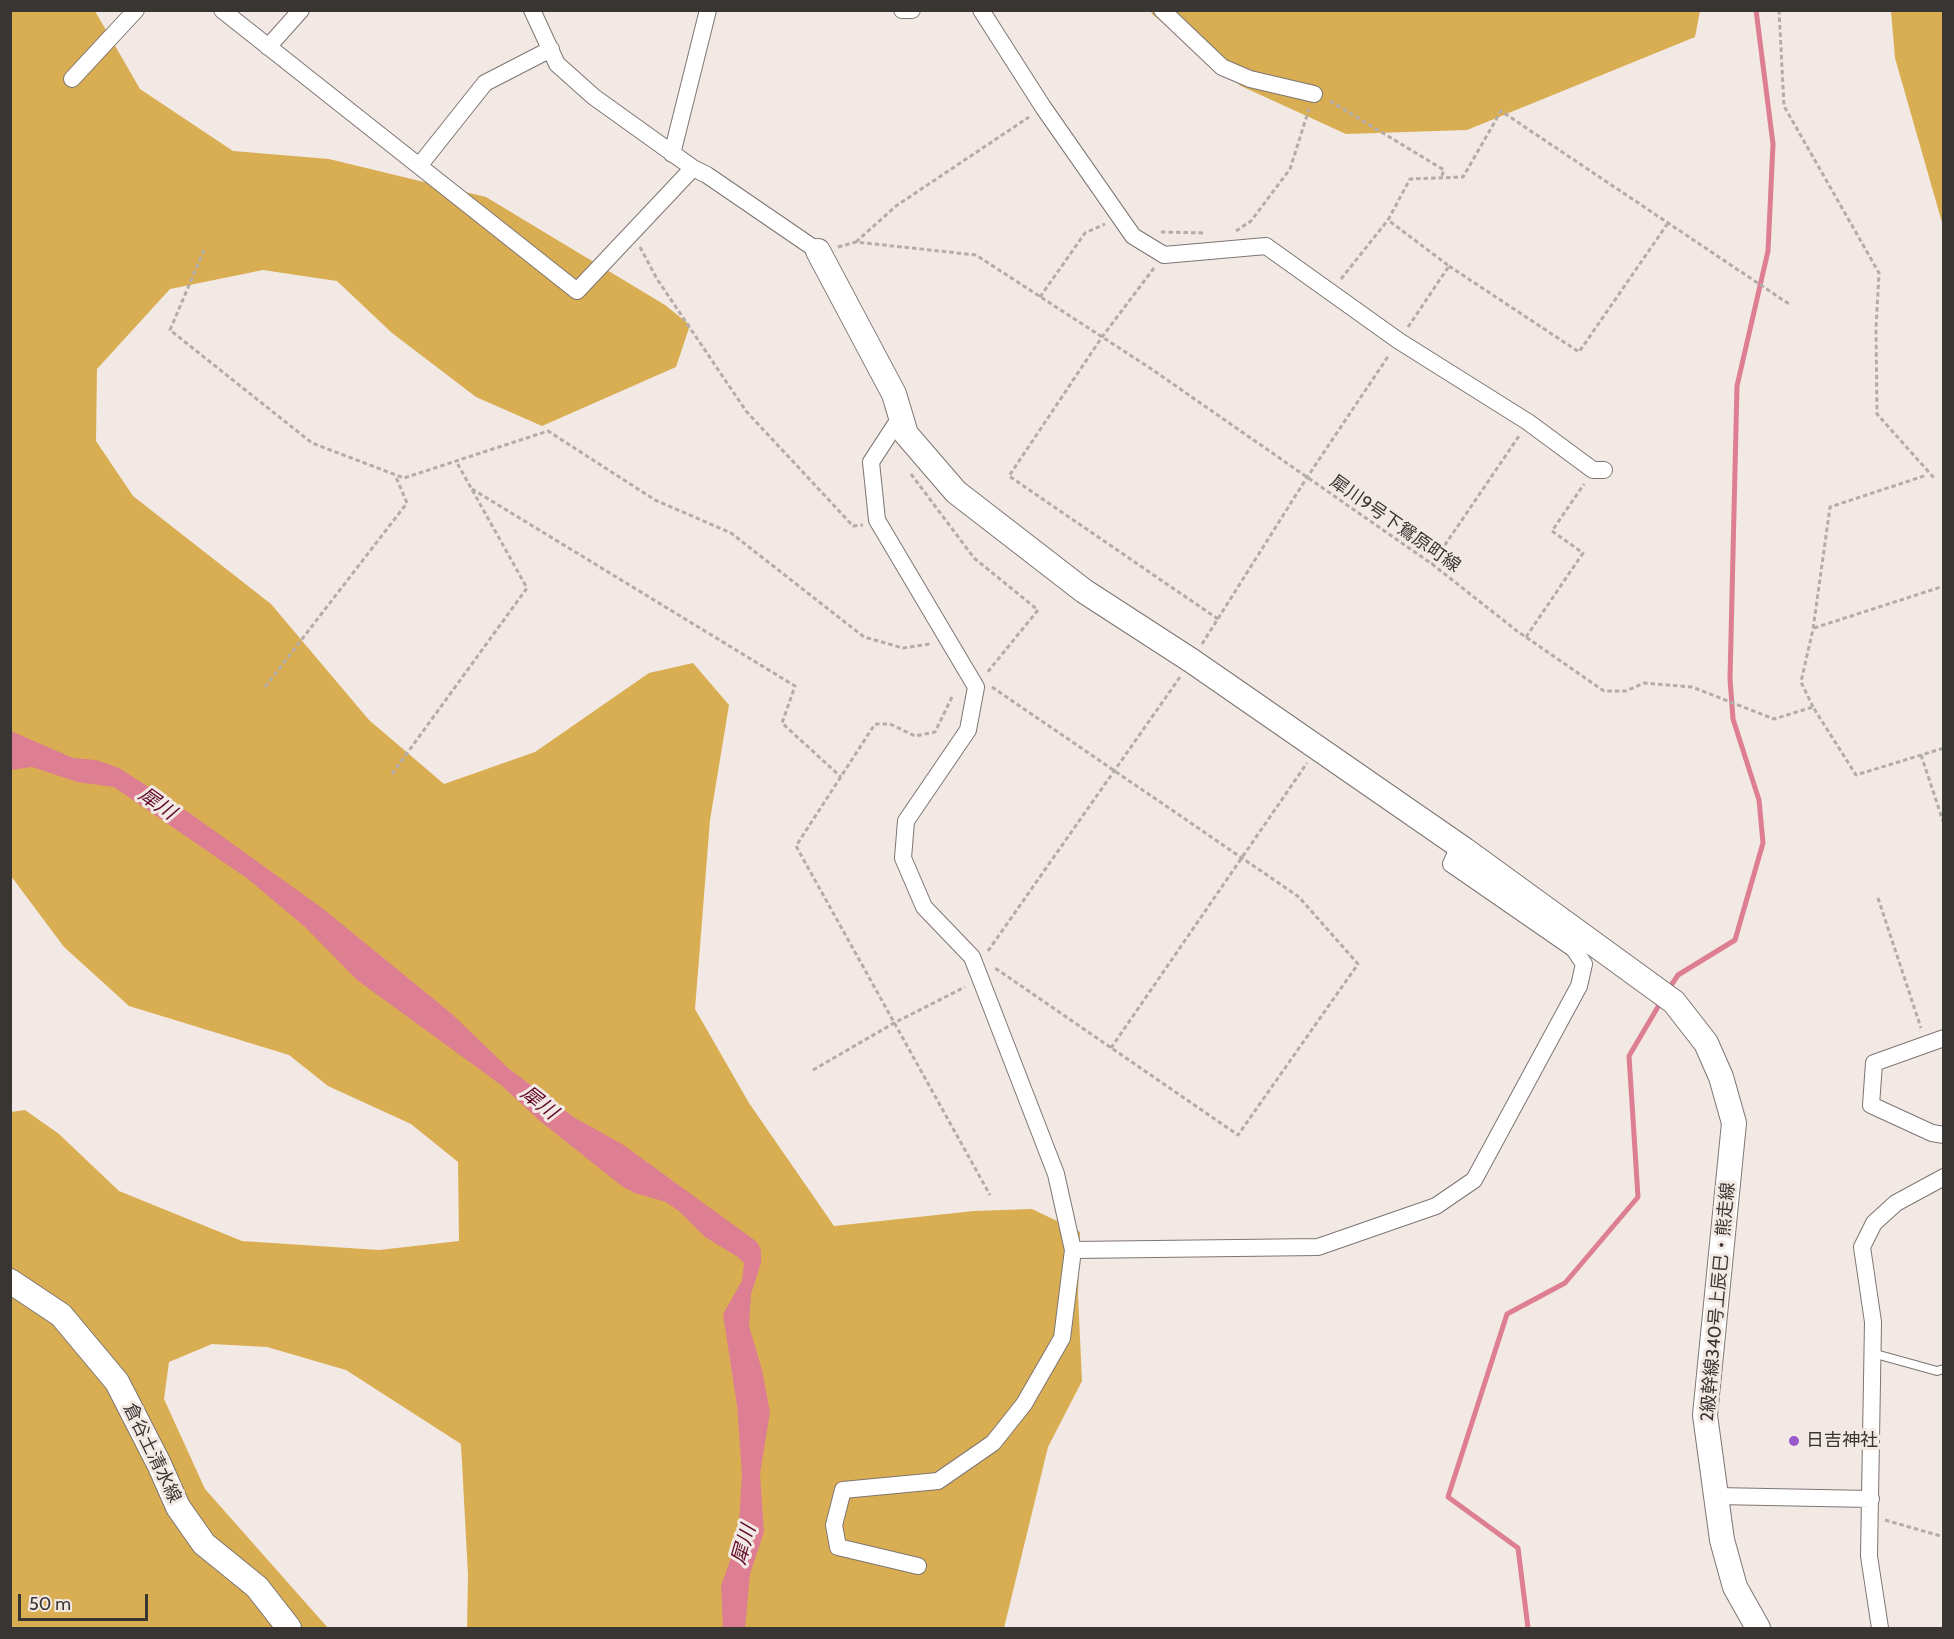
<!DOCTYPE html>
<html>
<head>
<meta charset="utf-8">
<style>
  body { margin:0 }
  #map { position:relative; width:1954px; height:1639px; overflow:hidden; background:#f2e8e4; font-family:Cabin,sans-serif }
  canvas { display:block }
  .frame { position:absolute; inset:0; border:12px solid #383533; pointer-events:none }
  .scale { position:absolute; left:18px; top:1594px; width:130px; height:27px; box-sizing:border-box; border:3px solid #383533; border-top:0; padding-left:8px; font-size:18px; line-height:21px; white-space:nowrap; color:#383533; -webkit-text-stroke:4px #f2e8e4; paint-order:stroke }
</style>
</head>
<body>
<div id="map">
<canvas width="1954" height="1639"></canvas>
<div class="frame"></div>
<div class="scale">50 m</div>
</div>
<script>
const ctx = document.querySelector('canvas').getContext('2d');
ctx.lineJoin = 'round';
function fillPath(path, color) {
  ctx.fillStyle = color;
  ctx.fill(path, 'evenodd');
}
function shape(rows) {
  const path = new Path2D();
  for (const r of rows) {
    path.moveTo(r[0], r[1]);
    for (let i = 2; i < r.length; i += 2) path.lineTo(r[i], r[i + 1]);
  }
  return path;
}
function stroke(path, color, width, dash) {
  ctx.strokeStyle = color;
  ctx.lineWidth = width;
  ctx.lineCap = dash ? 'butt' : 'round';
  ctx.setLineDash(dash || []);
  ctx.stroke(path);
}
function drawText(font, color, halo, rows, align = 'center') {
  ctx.font = font + ' Cabin,"Noto Sans JP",sans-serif';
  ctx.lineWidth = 6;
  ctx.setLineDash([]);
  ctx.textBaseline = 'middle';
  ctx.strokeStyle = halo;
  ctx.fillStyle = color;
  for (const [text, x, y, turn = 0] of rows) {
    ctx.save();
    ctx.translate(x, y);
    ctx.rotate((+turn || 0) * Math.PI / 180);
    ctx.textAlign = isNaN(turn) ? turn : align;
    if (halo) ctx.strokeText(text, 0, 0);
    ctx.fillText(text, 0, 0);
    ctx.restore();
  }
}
fillPath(shape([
  [11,11,95,11,140,89,233,151,329,159,486,197,665,305,690,325,676,367,542,426,476,397,392,333,337,281,263,270,170,289,97,369,96,441,133,496,271,604,369,720,444,784,535,752,649,673,693,663,729,705,710,820,695,1009,749,1103,834,1226,974,1211,1032,1209,1080,1232,1078,1295,1082,1381,1048,1447,1004,1628,467,1628,468,1575,461,1444,346,1370,267,1347,212,1344,169,1362,164,1399,205,1489,328,1628,11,1628,11,1112,25,1110,59,1134,119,1191,242,1241,379,1250,459,1241,458,1162,411,1124,328,1086,289,1055,129,1006,64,947,11,876],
  [1151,11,1700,11,1695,37,1467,130,1346,134,1241,86,1152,14],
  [1891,11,1943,11,1943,226,1895,58]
]), '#d9ae53');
fillPath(shape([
  [11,731,73,758,96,760,119,768,191,814,322,908,452,1014,508,1068,575,1118,622,1144,757,1242,761,1250,761,1263,751,1294,749,1326,762,1370,770,1412,760,1474,764,1532,750,1574,745,1628,723,1628,721,1586,738,1538,742,1474,737,1406,723,1314,742,1281,744,1263,738,1257,705,1237,680,1212,666,1202,635,1193,623,1187,540,1121,501,1085,357,980,305,927,248,879,114,787,77,782,32,767,11,770]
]), '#de7e93');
stroke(shape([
  [1668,990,1678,975,1735,940,1763,843,1759,800,1733,719,1730,679,1737,386,1768,251,1773,144,1756,10],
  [1528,1628,1518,1548,1448,1497,1507,1314,1565,1283,1638,1197,1629,1056,1662,1000]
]), '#de7e93', 5);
const lane = shape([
  [1872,1353,1937,1371,1944,1369]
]);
const street = shape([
  [222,10,577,291,693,168],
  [532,10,557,64,594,97,693,168,707,175,818,251],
  [902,10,912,10],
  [981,10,1043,107,1133,236,1164,255,1266,246,1399,341,1528,422,1593,470,1604,470],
  [1162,10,1222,67,1250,79,1314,94],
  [268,47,301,10],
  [72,79,136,10],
  [672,154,708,10],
  [419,166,485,83,551,49],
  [901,416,871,462,877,520,976,687,968,730,906,821,903,858,924,907,972,957,1056,1174,1073,1250,1062,1338,1024,1404,993,1443,938,1481,843,1490,834,1525,838,1547,918,1566],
  [1944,1038,1874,1063,1871,1105,1932,1133,1944,1135],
  [1073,1250,1318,1247,1436,1206,1474,1180,1579,986,1584,964,1574,949,1451,864,1459,846],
  [1716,1496,1871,1499],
  [1880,1628,1869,1556,1873,1322,1862,1247,1874,1223,1896,1203,1944,1177]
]);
const secondary = shape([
  [818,251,894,394,906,434,956,492,1084,591,1192,661,1465,850,1674,1002,1706,1043,1721,1077,1734,1123,1705,1415,1722,1540,1735,1587,1758,1628],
  [10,1281,61,1315,117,1382,159,1464,178,1507,204,1544,257,1587,289,1628]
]);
stroke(lane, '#7e7572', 10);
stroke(street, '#7e7572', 18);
stroke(secondary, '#7e7572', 26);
stroke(shape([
  [1779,10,1784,106,1879,273,1876,328,1877,414,1935,479],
  [1330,101,1444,170,1441,178],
  [1236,231,1251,221,1290,169,1309,109],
  [1161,232,1206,233],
  [856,242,896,206,1029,117],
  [640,247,657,279,746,411,853,526,863,525],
  [838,247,856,242,976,255,1150,368,1432,564,1517,631,1604,691,1626,691,1644,683,1692,687,1774,719,1813,707,1856,775,1944,748],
  [204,250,170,330,312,443,404,478,548,431,655,500,731,533,864,637,903,648,930,644],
  [1449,266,1579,352,1668,223],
  [1154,268,1102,337,1009,476,1218,619],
  [1341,279,1388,220],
  [1040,297,1085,233,1105,224],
  [1408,327,1449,266,1388,220,1410,179,1463,177,1501,111,1789,304],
  [911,474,974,558,1038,610,986,674],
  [472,489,795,686,782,723,841,777],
  [1432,564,1519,436],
  [1814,628,1944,586],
  [1526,637,1583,553,1552,531,1584,484],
  [1202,644,1306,479,1389,355],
  [265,687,407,503,396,477],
  [992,687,1299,897,1358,964,1238,1135,995,968],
  [952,697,935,732,915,736,890,724,875,724,796,846,990,1195],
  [1813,707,1801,682,1813,629,1830,507,1927,475],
  [1921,755,1944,824],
  [392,774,527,588,456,461],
  [1878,898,1921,1028],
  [988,951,1180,677],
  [1111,1048,1307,763],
  [813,1070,894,1023,965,987],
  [1885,1520,1944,1537]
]), '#b4aca9', 3, [4.5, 3]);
stroke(lane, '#fff', 8);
stroke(street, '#fff', 16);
stroke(secondary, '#fff', 24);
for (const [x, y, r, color] of [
  [1794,1441,6,"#9b58cd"]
]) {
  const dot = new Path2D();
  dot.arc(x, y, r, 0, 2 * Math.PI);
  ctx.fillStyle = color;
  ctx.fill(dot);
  stroke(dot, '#f2e8e4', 2);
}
drawText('18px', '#383533', '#f2e8e4', [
  ["犀川9号下鴛原町線",1395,524,35],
  ["2級幹線340号上辰巳・熊走線",1718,1302,-85],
  ["倉谷土清水線",152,1453,64]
]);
drawText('18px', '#383533', '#f2e8e4', [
  ["日吉神社",1806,1441]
], 'left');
drawText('italic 20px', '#600829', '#f2e8e4', [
  ["犀川",157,804,35],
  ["犀川",539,1103,38],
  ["犀川",744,1545,-74]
]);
</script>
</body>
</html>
